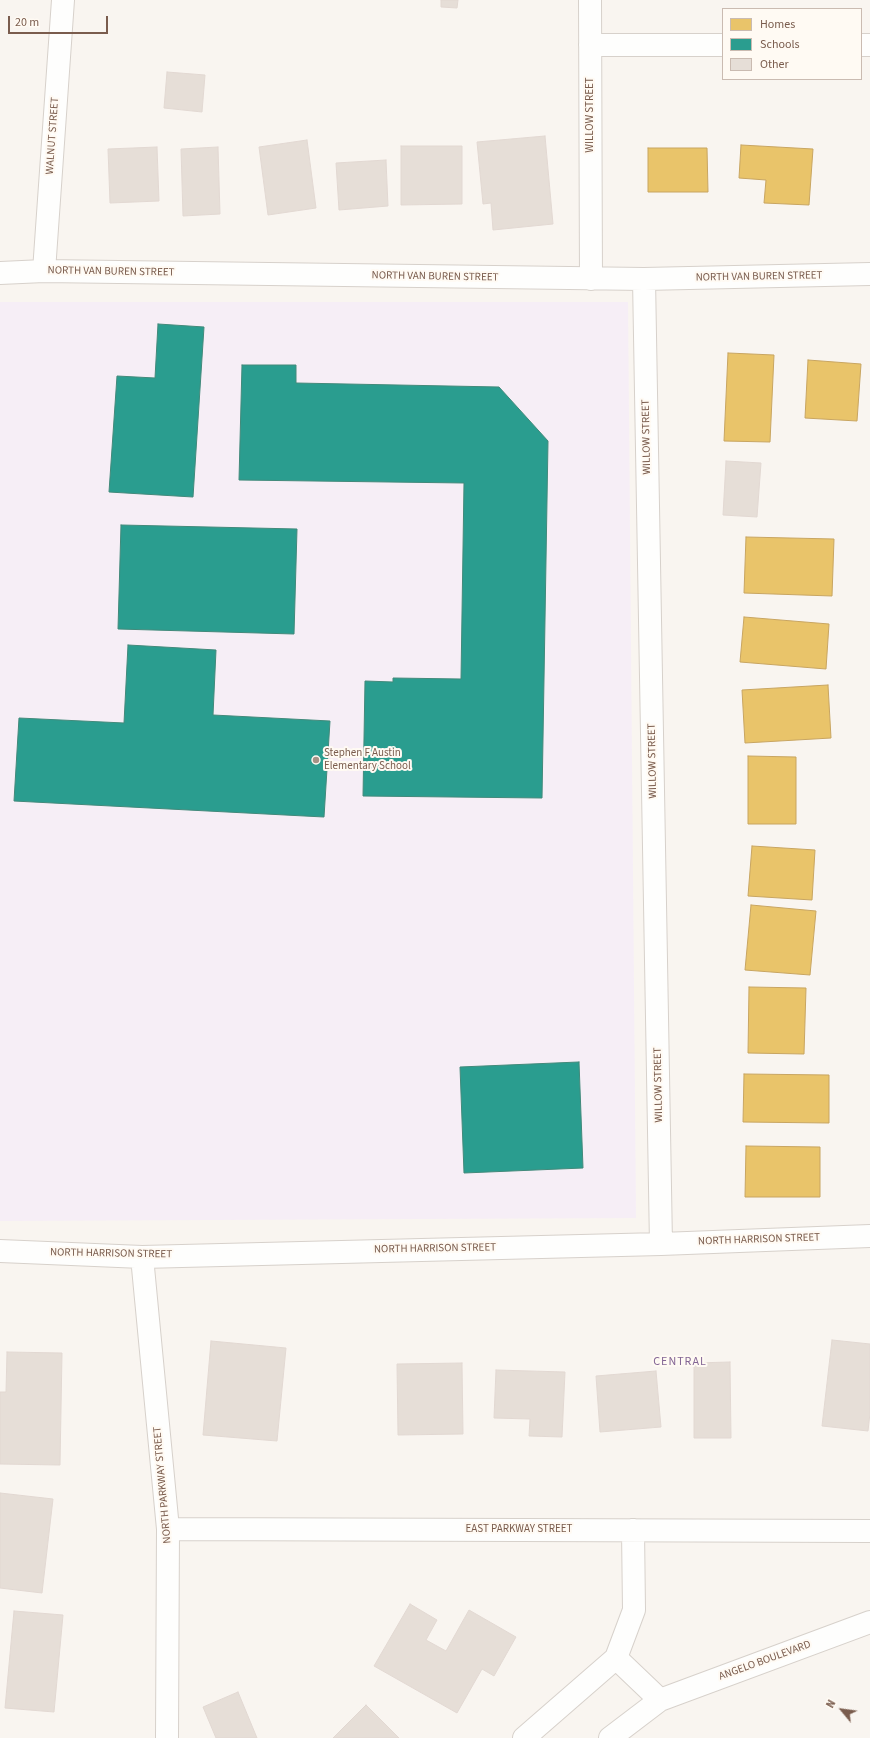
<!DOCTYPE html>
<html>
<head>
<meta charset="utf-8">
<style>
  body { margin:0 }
  #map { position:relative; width:870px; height:1738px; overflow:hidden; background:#f9f5f0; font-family:"Source Sans 3",sans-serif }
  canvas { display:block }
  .legend { position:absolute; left:722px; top:8px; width:140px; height:72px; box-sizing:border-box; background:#fffaf3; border:1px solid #cabbb1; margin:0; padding:5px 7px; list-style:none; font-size:12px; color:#7a5c4d }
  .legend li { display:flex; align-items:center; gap:8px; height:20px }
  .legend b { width:20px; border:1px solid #cabbb1 }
  .north { position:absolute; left:822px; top:1690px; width:40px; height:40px; -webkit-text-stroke:3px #fffaf3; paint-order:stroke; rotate:299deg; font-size:11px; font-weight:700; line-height:16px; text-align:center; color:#7a5c4d }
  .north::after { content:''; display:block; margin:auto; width:14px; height:18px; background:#7a5c4d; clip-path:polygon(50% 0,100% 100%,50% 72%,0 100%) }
  .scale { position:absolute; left:8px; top:16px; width:100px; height:18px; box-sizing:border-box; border:2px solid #7a5c4d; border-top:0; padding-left:5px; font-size:12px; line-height:14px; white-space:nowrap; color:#7a5c4d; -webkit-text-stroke:3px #fffaf3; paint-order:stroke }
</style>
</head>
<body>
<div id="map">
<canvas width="870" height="1738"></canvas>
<ul class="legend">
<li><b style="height:11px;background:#e9c46a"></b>Homes</li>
<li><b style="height:11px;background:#2a9d8f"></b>Schools</li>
<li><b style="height:11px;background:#e6ded7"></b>Other</li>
</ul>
<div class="north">N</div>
<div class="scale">20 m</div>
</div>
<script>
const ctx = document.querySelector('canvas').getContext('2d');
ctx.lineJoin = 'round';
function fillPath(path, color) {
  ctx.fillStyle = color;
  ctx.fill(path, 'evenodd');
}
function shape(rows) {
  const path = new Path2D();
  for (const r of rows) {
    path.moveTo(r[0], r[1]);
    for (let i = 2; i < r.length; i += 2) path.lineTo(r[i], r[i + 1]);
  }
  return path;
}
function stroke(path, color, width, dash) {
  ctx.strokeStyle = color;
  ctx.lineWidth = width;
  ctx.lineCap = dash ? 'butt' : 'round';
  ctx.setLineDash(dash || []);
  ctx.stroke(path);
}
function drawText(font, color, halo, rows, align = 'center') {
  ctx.font = font + ' "Source Sans 3",sans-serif';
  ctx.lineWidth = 4;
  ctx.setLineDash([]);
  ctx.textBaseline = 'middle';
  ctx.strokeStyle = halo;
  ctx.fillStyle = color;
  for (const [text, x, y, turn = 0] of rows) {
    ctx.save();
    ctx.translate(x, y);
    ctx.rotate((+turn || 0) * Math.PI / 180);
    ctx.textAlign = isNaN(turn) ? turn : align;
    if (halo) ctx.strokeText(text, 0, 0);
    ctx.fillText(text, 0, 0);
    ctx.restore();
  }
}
fillPath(shape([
  [0,302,628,302,636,1218,0,1221]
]), '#f6eef6');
const homes = shape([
  [741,145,813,149,809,205,764,203,766,180,739,178,741,145],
  [648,148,707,148,708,192,648,192,648,148],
  [728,353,774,355,770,442,724,441,728,353],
  [808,360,861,364,857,421,805,418,808,360],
  [746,537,834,539,832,596,744,593,746,537],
  [744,617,829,624,826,669,740,662,744,617],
  [828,685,831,738,745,743,742,690,828,685],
  [748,756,796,757,796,824,748,824,748,756],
  [752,846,815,850,812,900,748,896,752,846],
  [751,905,816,911,810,975,745,970,751,905],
  [749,987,806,988,804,1054,748,1053,749,987],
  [744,1074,829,1075,829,1123,743,1122,744,1074],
  [746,1146,820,1147,820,1197,745,1197,746,1146]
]);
fillPath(homes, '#e9c46a');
stroke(homes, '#c8a561', 1);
const schools = shape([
  [158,324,204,327,193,497,109,492,117,376,155,378,158,324],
  [242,365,296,365,296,383,499,387,548,441,542,798,363,796,365,681,393,682,393,678,461,679,464,483,239,480,242,365],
  [121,525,297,529,294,634,118,629,121,525],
  [128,645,216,650,213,715,330,721,324,817,14,801,19,718,124,723,128,645],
  [579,1062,583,1168,464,1173,460,1067,579,1062]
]);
fillPath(schools, '#2a9d8f');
stroke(schools, '#428a7b', 1);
const building = shape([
  [441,0,458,0,457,8,441,7,441,0],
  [167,72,205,75,202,112,164,108,167,72],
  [545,136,553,224,493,230,491,203,483,204,477,142,545,136],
  [307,140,316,208,268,215,259,147,307,140],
  [401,146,462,146,462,204,401,205,401,146],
  [157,147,159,201,110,203,108,149,157,147],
  [218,147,220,214,183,216,181,149,218,147],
  [386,160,388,206,339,210,336,163,386,160],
  [726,461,761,463,757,517,723,515,726,461],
  [832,1340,870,1344,870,1413,868,1431,822,1426,832,1340],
  [211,1341,286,1348,277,1441,203,1435,211,1341],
  [7,1352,62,1353,60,1465,0,1464,0,1392,6,1392,7,1352],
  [730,1362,731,1438,694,1438,694,1363,730,1362],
  [462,1363,463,1434,398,1435,397,1364,462,1363],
  [496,1370,565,1372,562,1437,529,1436,530,1419,494,1418,496,1370],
  [656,1371,661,1427,600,1432,596,1376,656,1371],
  [0,1493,53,1499,42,1593,0,1588,0,1493],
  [410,1604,437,1620,426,1640,446,1651,469,1610,516,1637,494,1676,482,1669,457,1713,374,1666,410,1604],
  [14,1611,63,1615,54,1712,5,1708,14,1611],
  [238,1692,257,1738,216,1738,203,1707,238,1692],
  [366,1705,399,1738,333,1738,366,1705]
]);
fillPath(building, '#e6ded7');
stroke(building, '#e2d8d2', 1);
const minor = shape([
  [590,0,591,279],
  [590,45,723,45],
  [861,45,870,45],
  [44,271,63,0],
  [0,273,44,271,644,279,870,274],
  [644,279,661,1244],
  [0,1251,142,1257,661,1244,870,1236],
  [142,1257,168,1529,167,1738],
  [168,1529,870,1531],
  [616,1658,660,1700],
  [524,1738,616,1658,634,1610,633,1530],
  [610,1738,660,1700,870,1622]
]);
stroke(minor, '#d7d1cb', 24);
stroke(minor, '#fefefd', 22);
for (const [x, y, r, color] of [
  [316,760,4,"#a69286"]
]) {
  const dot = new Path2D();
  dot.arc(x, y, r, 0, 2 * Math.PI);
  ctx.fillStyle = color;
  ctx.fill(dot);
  stroke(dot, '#fffaf3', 1.5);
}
drawText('11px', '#7a5c4d', '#fffaf3', [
  ["WILLOW STREET",591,115,-90],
  ["WALNUT STREET",53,136,-86],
  ["NORTH VAN BUREN STREET",111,272,1],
  ["NORTH VAN BUREN STREET",435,277,1],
  ["NORTH VAN BUREN STREET",759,277,-1],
  ["WILLOW STREET",647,437,-91],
  ["WILLOW STREET",653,761,-91],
  ["WILLOW STREET",659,1085,-91],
  ["NORTH HARRISON STREET",759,1240,-2],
  ["NORTH HARRISON STREET",435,1249,-1],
  ["NORTH HARRISON STREET",111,1254,1],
  ["NORTH PARKWAY STREET",163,1485,-95],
  ["EAST PARKWAY STREET",519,1530],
  ["ANGELO BOULEVARD",765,1661,-20]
]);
drawText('11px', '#7a5c4d', '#fffaf3', [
  ["Stephen F Austin",324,754],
  ["Elementary School",324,767]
], 'left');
ctx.letterSpacing = '1px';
drawText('12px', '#846695', '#fffaf3', [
  ["CENTRAL",680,1362]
]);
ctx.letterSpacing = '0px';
</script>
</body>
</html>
